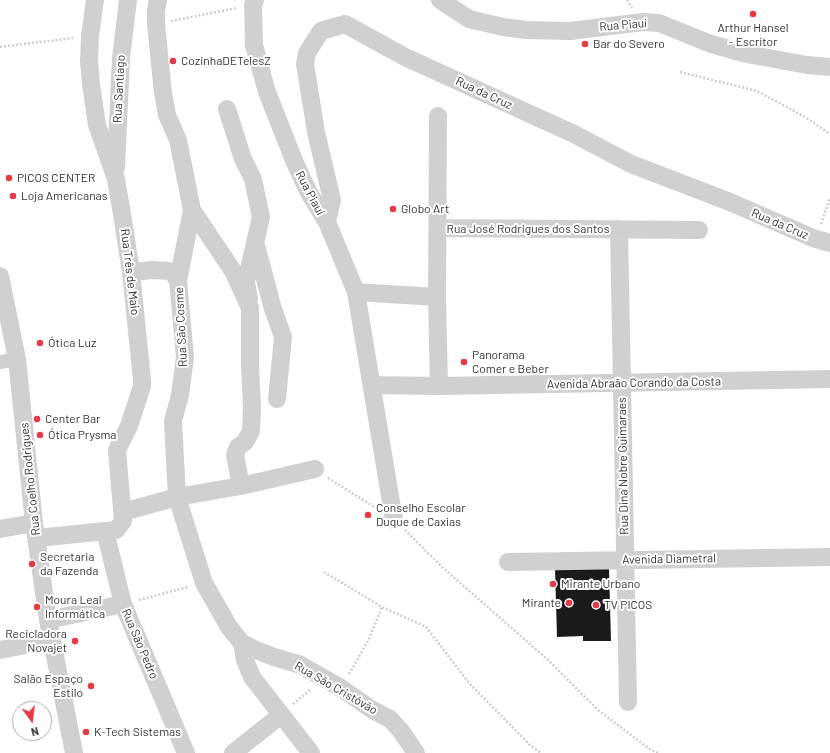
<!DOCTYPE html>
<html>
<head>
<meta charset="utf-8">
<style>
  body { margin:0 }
  #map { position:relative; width:830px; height:753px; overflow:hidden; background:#fff; font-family:Barlow,sans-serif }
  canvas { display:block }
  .north { position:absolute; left:12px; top:701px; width:40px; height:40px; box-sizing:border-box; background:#fff; border:1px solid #adadad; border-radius:50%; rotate:165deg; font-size:11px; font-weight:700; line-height:16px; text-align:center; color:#333 }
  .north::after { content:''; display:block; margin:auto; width:14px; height:18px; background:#e63946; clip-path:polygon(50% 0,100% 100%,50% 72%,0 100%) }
</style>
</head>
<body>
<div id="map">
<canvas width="830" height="753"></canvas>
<div class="north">N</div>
</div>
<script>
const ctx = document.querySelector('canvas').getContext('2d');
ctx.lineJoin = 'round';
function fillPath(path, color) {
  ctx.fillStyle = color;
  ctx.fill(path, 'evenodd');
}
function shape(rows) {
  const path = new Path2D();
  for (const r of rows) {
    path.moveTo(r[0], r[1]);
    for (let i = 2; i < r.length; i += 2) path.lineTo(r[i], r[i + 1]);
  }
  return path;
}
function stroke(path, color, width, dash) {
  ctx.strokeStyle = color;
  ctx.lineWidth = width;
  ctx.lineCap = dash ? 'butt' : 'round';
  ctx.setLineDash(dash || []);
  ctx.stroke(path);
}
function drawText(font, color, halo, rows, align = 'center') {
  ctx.font = font + ' Barlow,sans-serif';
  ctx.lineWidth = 4;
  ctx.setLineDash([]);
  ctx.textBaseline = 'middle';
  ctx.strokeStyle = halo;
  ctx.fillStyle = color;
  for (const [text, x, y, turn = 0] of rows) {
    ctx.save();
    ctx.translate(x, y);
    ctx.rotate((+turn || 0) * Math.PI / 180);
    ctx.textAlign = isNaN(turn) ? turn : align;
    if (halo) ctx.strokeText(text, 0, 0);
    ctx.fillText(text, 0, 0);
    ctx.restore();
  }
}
fillPath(shape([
  [555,569,609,569,611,641,583,641,583,636,557,637]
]), '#1a1a1a');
stroke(shape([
  [627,0,632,8],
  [171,21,237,8],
  [0,47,73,38],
  [680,72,757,91,805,117,830,134],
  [821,224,830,198],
  [328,478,376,508],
  [405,530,442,567,547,659,598,710,651,750,658,753],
  [324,572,382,607,426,627,469,683,530,745,541,753],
  [139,600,188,587],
  [349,674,369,639,382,607],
  [293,704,311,689]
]), '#cdcdcd', 2.5, [2, 2]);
stroke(shape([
  [0,362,17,359]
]), '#d0d0d0', 14);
stroke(shape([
  [158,0,156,11,156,24,163,93,167,115,178,140,192,210,178,281,185,357,180,395,173,421,177,497,204,583,229,627,242,643,245,660,252,677,311,753],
  [255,0,253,5,254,45,267,92,295,163,309,193,327,222,356,292,394,520],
  [440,0,469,19,503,27,526,30,570,31,643,22,659,23,711,44,747,54,807,65,830,67],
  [227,109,243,159,253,179,261,217,246,282,249,299],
  [438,116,437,297,439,386],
  [116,168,121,58,128,0],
  [192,210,233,271,250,308,250,366,252,407,251,431,245,442,238,447,235,455,241,486],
  [327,222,332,200,316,132,305,64,307,53,321,31,345,24,405,57,574,134,631,164,730,202,813,238,830,243],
  [438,228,699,230],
  [619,229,628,702],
  [256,245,273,309,283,337,277,399],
  [131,272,153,270,169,271,174,274,178,281],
  [0,276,17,359,34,523,48,620,74,753],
  [356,292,437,297],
  [372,385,439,386,830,379],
  [123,512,177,497,241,486,315,469],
  [0,529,34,523],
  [105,531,123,604,186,753],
  [37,538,116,530,123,521,117,450,129,426,142,386,142,380,131,272,121,208,116,179,97,125,91,84,89,61,90,36,95,0],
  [508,562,830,557],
  [48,620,123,604],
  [242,643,256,650,274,657,301,665,341,688,371,709,390,719,401,731,416,753],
  [0,650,51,640],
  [233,753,281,715]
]), '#d0d0d0', 18);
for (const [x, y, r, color] of [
  [753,14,4,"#e63946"],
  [585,44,4,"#e63946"],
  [173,61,4,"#e63946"],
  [9,178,4,"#e63946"],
  [13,196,4,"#e63946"],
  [393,209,4,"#e63946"],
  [40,343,4,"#e63946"],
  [464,362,4,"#e63946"],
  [37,419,4,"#e63946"],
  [40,435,4,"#e63946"],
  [368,515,4,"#e63946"],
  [32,564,4,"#e63946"],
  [553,584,4,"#e63946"],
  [569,603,4,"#e63946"],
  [596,605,4,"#e63946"],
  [37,607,4,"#e63946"],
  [75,641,4,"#e63946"],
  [91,686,4,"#e63946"],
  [86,732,4,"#e63946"]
]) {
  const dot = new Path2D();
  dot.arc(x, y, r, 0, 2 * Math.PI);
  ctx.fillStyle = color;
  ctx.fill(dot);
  stroke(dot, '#fff', 1.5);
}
drawText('12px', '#333', '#fff', [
  ["Rua Piauí",623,25,-5],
  ["Rua Santiago",119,89,-87],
  ["Rua da Cruz",484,93,25],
  ["Rua Piauí",310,193,62],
  ["Rua da Cruz",780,224,23],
  ["Rua José Rodrigues dos Santos",528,229],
  ["Rua Três de Maio",130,272,83],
  ["Rua São Cosme",181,327,-93],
  ["Avenida Abraão Corando da Costa",634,383,-1],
  ["Rua Dina Nobre Guimaraes",623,466,-91],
  ["Rua Coelho Rodrigues",30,479,-96],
  ["Avenida Diametral",669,559,-1],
  ["Rua São Pedro",140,644,67],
  ["Rua São Cristóvão",336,688,30]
]);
drawText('12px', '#333', '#fff', [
  ["Arthur Hansel",753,28,"center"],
  ["- Escritor",753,42,"center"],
  ["Bar do Severo",593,44],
  ["CozinhaDETelesZ",181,61],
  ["PICOS CENTER",17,178],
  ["Loja Americanas",21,196],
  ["Globo Art",401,209],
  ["Ótica Luz",48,343],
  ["Panorama",472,355],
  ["Comer e Beber",472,369],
  ["Center Bar",45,419],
  ["Ótica Prysma",48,435],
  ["Conselho Escolar",376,508],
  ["Duque de Caxias",376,522],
  ["Secretaria",40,557],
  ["da Fazenda",40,571],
  ["Mirante Urbano",561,584],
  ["Moura Leal",45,600],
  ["Informática",45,614],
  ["Mirante",561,603,"right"],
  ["TV PICOS",604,605],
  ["Recicladora",67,634,"right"],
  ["Novajet",67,648,"right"],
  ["Salão Espaço",83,679,"right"],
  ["Estilo",83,693,"right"],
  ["K-Tech Sistemas",94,732]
], 'left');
</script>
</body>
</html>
